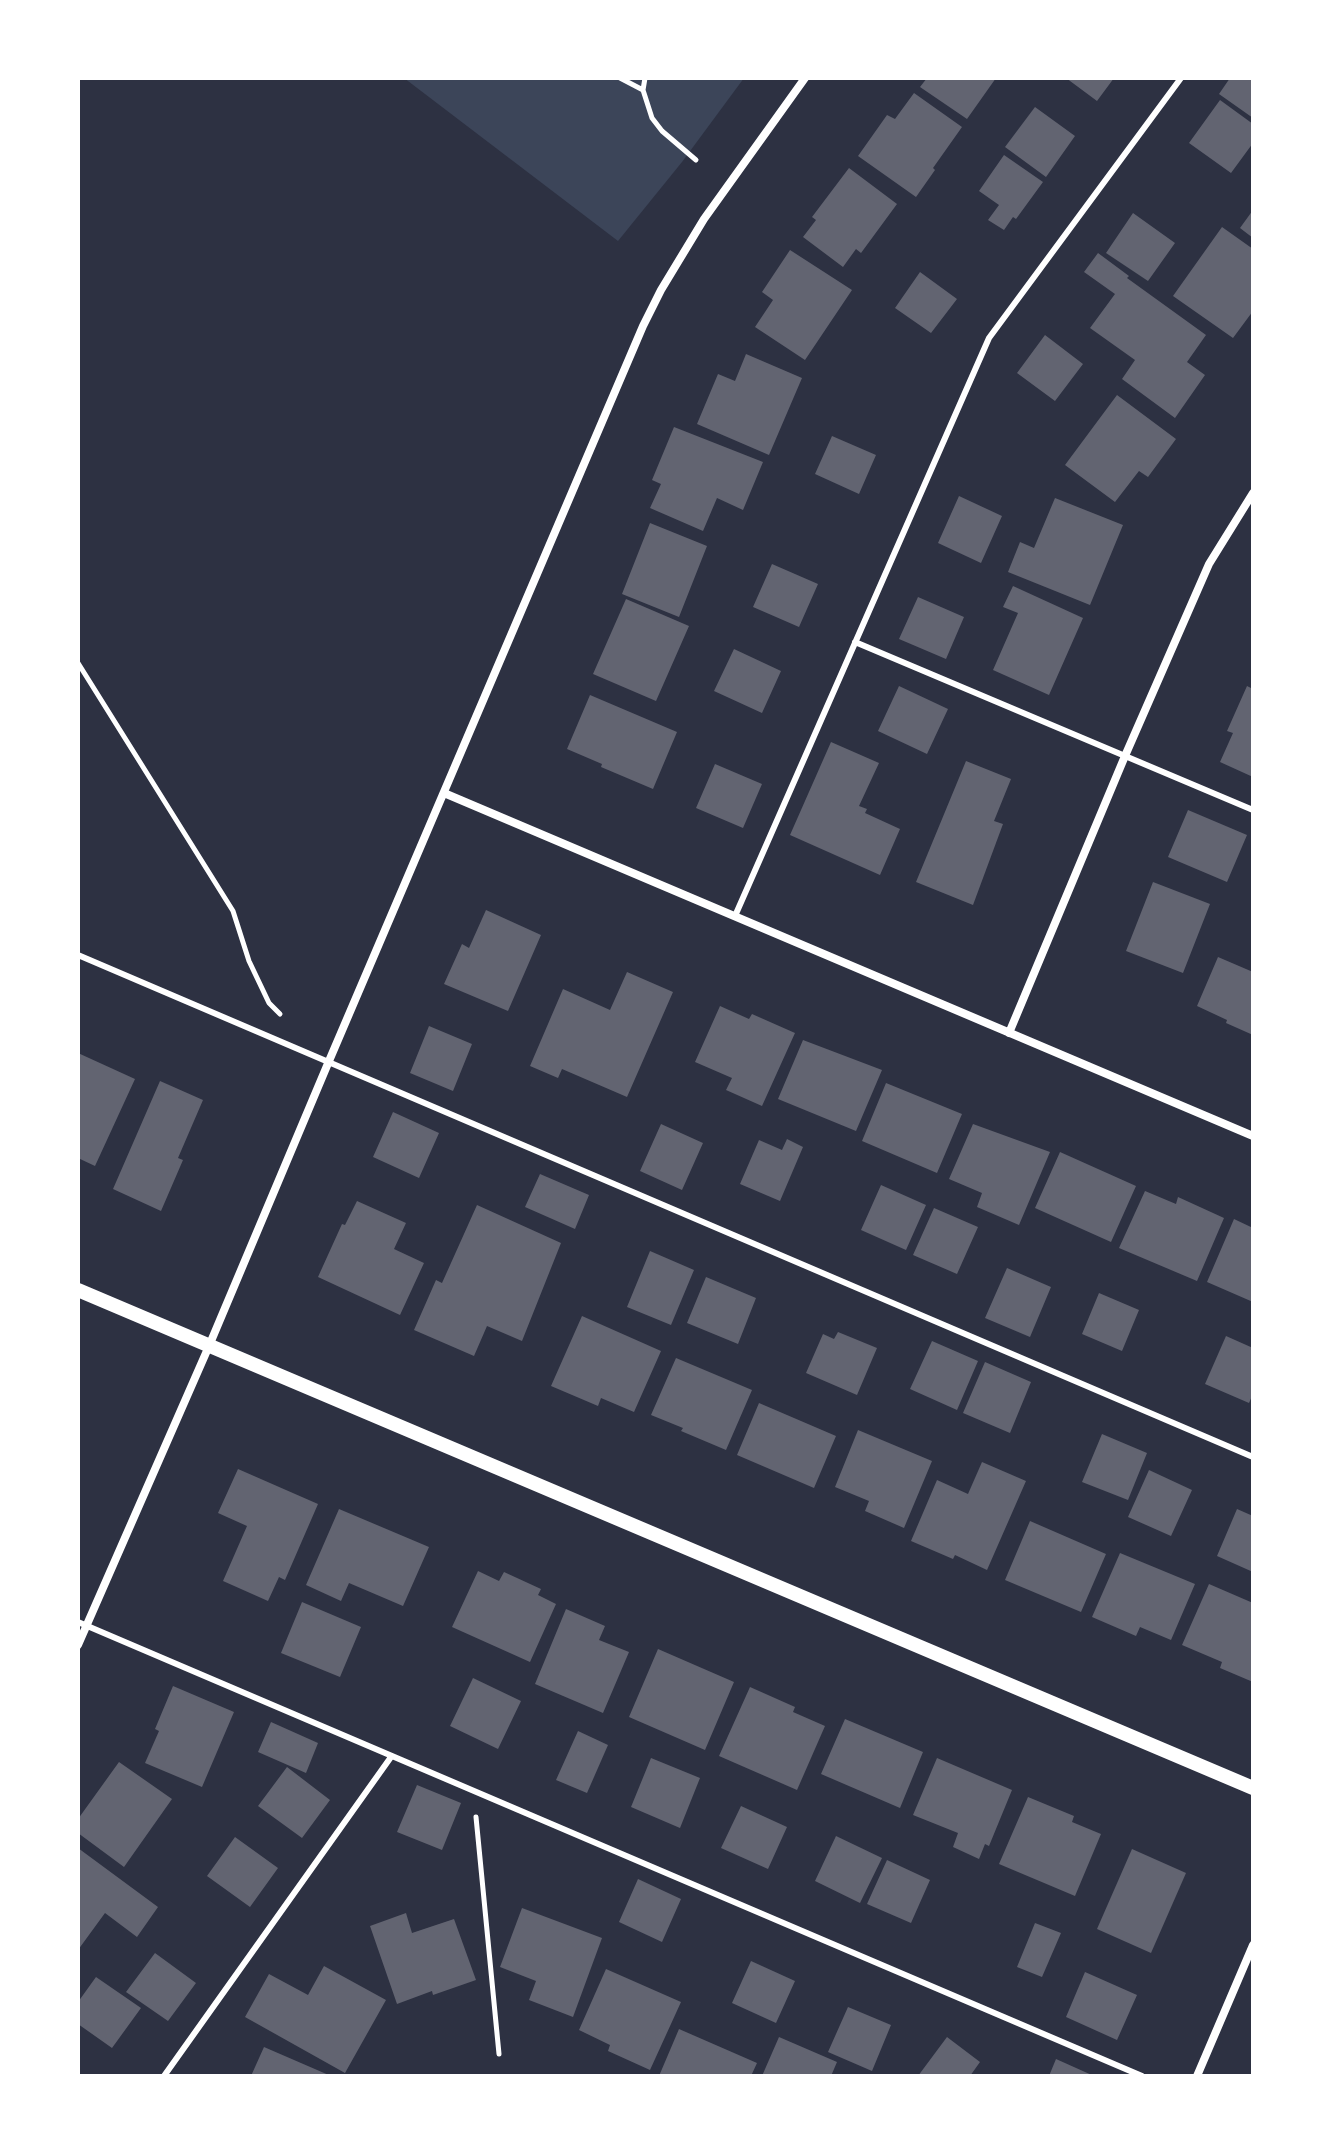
<!DOCTYPE html>
<html>
<head>
<meta charset="utf-8">
<style>
  body { margin:0 }
  #map { position:relative; width:1331px; height:2154px; overflow:hidden; background:#2d3142; font-family:"Golos Text",sans-serif }
  canvas { display:block }
  .frame { position:absolute; inset:0; border:80px solid #fff; pointer-events:none }
</style>
</head>
<body>
<div id="map">
<canvas width="1331" height="2154"></canvas>
<div class="frame"></div>
</div>
<script>
const ctx = document.querySelector('canvas').getContext('2d');
ctx.lineJoin = 'round';
function fillPath(path, color) {
  ctx.fillStyle = color;
  ctx.fill(path, 'evenodd');
}
function shape(rows) {
  const path = new Path2D();
  for (const r of rows) {
    path.moveTo(r[0], r[1]);
    for (let i = 2; i < r.length; i += 2) path.lineTo(r[i], r[i + 1]);
  }
  return path;
}
function stroke(path, color, width, dash) {
  ctx.strokeStyle = color;
  ctx.lineWidth = width;
  ctx.lineCap = dash ? 'butt' : 'round';
  ctx.setLineDash(dash || []);
  ctx.stroke(path);
}
fillPath(shape([
  [404,78,744,78,682,162,618,241]
]), '#3c4559');
fillPath(shape([
  [927,78,996,78,967,119,920,87],
  [1066,78,1114,78,1097,101],
  [1230,78,1253,78,1253,118,1219,94],
  [914,93,962,127,933,168,935,170,916,197,858,156,887,115,895,119],
  [1220,100,1253,124,1253,143,1231,173,1189,143],
  [1035,107,1075,136,1046,177,1005,147],
  [1004,155,1043,182,1016,219,1013,217,1004,230,988,220,999,205,979,191],
  [849,168,897,204,861,253,856,249,843,267,803,237,816,220,812,217],
  [1253,210,1253,238,1240,228],
  [1133,213,1175,243,1148,281,1106,253],
  [1222,227,1253,249,1253,311,1233,338,1173,296],
  [790,250,852,290,805,360,755,327,773,300,762,292],
  [1098,253,1129,276,1127,278,1206,335,1187,362,1205,375,1175,418,1122,379,1135,360,1090,328,1115,294,1084,272],
  [920,272,957,299,931,333,895,308],
  [1045,335,1083,364,1055,401,1017,373],
  [746,354,802,378,769,455,697,424,718,374,735,381],
  [1117,395,1176,439,1148,477,1139,471,1115,502,1065,465],
  [674,427,763,462,743,510,717,498,703,531,650,508,661,484,652,480],
  [832,436,876,455,859,494,815,474],
  [959,496,1002,516,981,563,938,543],
  [1055,498,1123,525,1090,605,1008,572,1020,542,1034,548],
  [650,523,707,546,679,617,622,594],
  [772,564,818,584,799,627,753,607],
  [1013,586,1083,618,1049,695,993,670,1018,613,1003,607],
  [918,597,964,617,946,659,899,639],
  [626,599,689,626,656,701,593,674],
  [734,649,781,671,762,713,714,691],
  [899,686,948,709,927,754,878,731],
  [1247,686,1253,689,1253,777,1220,762,1233,733,1227,731],
  [590,695,677,732,653,789,601,767,602,764,567,749],
  [831,742,879,763,859,806,867,809,865,813,900,829,880,875,790,835],
  [966,761,1011,779,994,821,1003,824,973,905,916,882],
  [715,764,762,784,743,828,696,808],
  [1188,810,1247,835,1227,882,1168,857],
  [1153,882,1210,904,1183,973,1126,951],
  [486,910,541,935,508,1011,444,984,462,944,469,948],
  [1218,957,1253,972,1253,1035,1226,1023,1227,1020,1197,1006],
  [627,972,673,992,627,1097,562,1069,558,1078,530,1066,563,989,610,1010],
  [720,1006,749,1019,752,1014,795,1033,762,1106,726,1090,732,1078,695,1062],
  [429,1026,472,1044,453,1091,410,1073],
  [803,1040,882,1070,856,1131,778,1099],
  [78,1053,135,1079,95,1166,78,1158],
  [160,1081,203,1100,178,1158,183,1160,161,1211,113,1189],
  [886,1083,962,1114,937,1173,862,1141],
  [393,1112,439,1133,419,1178,373,1157],
  [661,1124,703,1143,682,1190,640,1171],
  [973,1124,1050,1152,1019,1225,977,1207,982,1193,949,1179],
  [787,1139,803,1147,780,1201,740,1184,759,1140,782,1150],
  [1060,1152,1136,1186,1111,1242,1035,1208],
  [540,1174,589,1195,575,1229,525,1207],
  [881,1185,926,1205,906,1250,861,1230],
  [1145,1191,1176,1204,1178,1197,1224,1218,1197,1281,1119,1248],
  [357,1201,406,1223,394,1249,424,1263,400,1315,318,1277,342,1224,345,1225],
  [477,1205,561,1243,522,1341,487,1326,474,1356,414,1330,436,1280,442,1283],
  [934,1208,978,1227,957,1274,913,1255],
  [1234,1219,1253,1228,1253,1302,1207,1282],
  [650,1251,694,1270,671,1325,627,1307],
  [1007,1268,1051,1287,1030,1337,985,1318],
  [706,1277,756,1298,738,1344,687,1323],
  [1099,1293,1139,1310,1122,1351,1082,1334],
  [582,1316,661,1351,634,1412,601,1398,598,1406,551,1386],
  [838,1332,877,1348,857,1395,806,1373,823,1334,834,1339],
  [1226,1336,1253,1348,1253,1394,1249,1403,1205,1384],
  [932,1341,978,1361,957,1410,910,1389],
  [676,1358,752,1390,726,1450,681,1431,683,1428,651,1415],
  [985,1362,1031,1382,1010,1433,963,1413],
  [759,1403,836,1436,814,1488,737,1455],
  [858,1430,932,1461,904,1528,865,1511,869,1501,835,1487],
  [1102,1434,1147,1453,1128,1500,1082,1482],
  [982,1462,1026,1481,987,1570,955,1555,953,1559,911,1541,937,1480,968,1494],
  [238,1469,318,1504,285,1580,279,1577,268,1601,223,1581,247,1526,218,1513],
  [1149,1470,1192,1490,1171,1536,1128,1517],
  [339,1509,429,1547,403,1606,349,1583,341,1601,306,1585],
  [1237,1509,1253,1516,1253,1572,1217,1556],
  [1030,1521,1106,1554,1081,1612,1005,1580],
  [1120,1553,1195,1584,1171,1640,1140,1627,1136,1636,1092,1617],
  [478,1571,499,1581,504,1572,541,1589,538,1595,556,1604,530,1662,452,1627],
  [1209,1584,1253,1603,1253,1682,1220,1668,1222,1662,1182,1645],
  [302,1602,361,1627,340,1677,281,1653],
  [566,1609,605,1626,599,1640,629,1652,603,1713,535,1684],
  [658,1649,734,1682,705,1750,629,1717],
  [473,1678,521,1701,498,1749,450,1726],
  [173,1686,234,1712,202,1787,145,1763,159,1731,155,1729],
  [750,1687,795,1707,793,1712,825,1726,797,1790,719,1756],
  [845,1719,923,1752,900,1808,821,1774],
  [271,1722,318,1743,306,1773,258,1752],
  [578,1731,608,1745,587,1793,556,1780],
  [651,1758,700,1778,680,1828,631,1807],
  [937,1758,1012,1790,989,1846,985,1844,979,1859,953,1847,958,1833,913,1815],
  [119,1762,172,1799,124,1867,78,1833,78,1819],
  [287,1767,330,1800,302,1838,258,1806],
  [417,1785,461,1803,442,1850,397,1832],
  [1028,1797,1074,1816,1072,1822,1101,1834,1075,1896,999,1864],
  [741,1806,787,1827,768,1869,721,1848],
  [836,1836,882,1858,860,1903,815,1881],
  [235,1837,278,1868,250,1907,207,1876],
  [78,1848,158,1907,137,1937,105,1913,78,1950],
  [1132,1849,1186,1873,1151,1953,1097,1929],
  [887,1860,930,1880,911,1923,867,1904],
  [638,1879,681,1899,662,1942,619,1922],
  [522,1908,602,1938,573,2017,529,2000,536,1981,500,1967],
  [406,1913,412,1933,454,1919,476,1980,433,1995,432,1991,397,2004,370,1926],
  [1035,1923,1061,1933,1042,1977,1017,1967],
  [155,1953,196,1983,168,2021,126,1992],
  [751,1961,795,1981,776,2023,732,2003],
  [324,1966,386,2000,345,2073,245,2017,269,1974,308,1995],
  [606,1969,681,2002,650,2070,608,2051,610,2045,579,2030],
  [1085,1972,1137,1995,1117,2040,1066,2017],
  [96,1977,141,2008,112,2048,78,2024,78,2002],
  [848,2007,891,2025,872,2071,828,2052],
  [679,2029,757,2063,751,2076,659,2076],
  [779,2037,837,2062,831,2076,762,2076],
  [947,2037,980,2062,970,2076,918,2076],
  [264,2047,331,2076,251,2076],
  [1056,2059,1094,2076,1049,2076]
]), '#626471');
stroke(shape([
  [620,78,643,90],
  [645,78,643,90,652,118,662,131,696,160],
  [78,663,233,911,249,961,269,1003,280,1014],
  [476,1817,499,2054]
]), '#fff', 5);
stroke(shape([
  [855,642,1253,810],
  [735,916,989,338,1181,78],
  [78,955,1253,1457],
  [78,1622,1142,2076],
  [164,2076,391,1757]
]), '#fff', 6);
stroke(shape([
  [444,793,1253,1136],
  [1009,1033,1125,756,1209,564,1253,493],
  [78,1645,209,1346,329,1061,643,326,661,290,704,219,805,78],
  [1197,2076,1253,1945]
]), '#fff', 8);
stroke(shape([
  [78,1290,1253,1788]
]), '#fff', 14);
</script>
</body>
</html>
